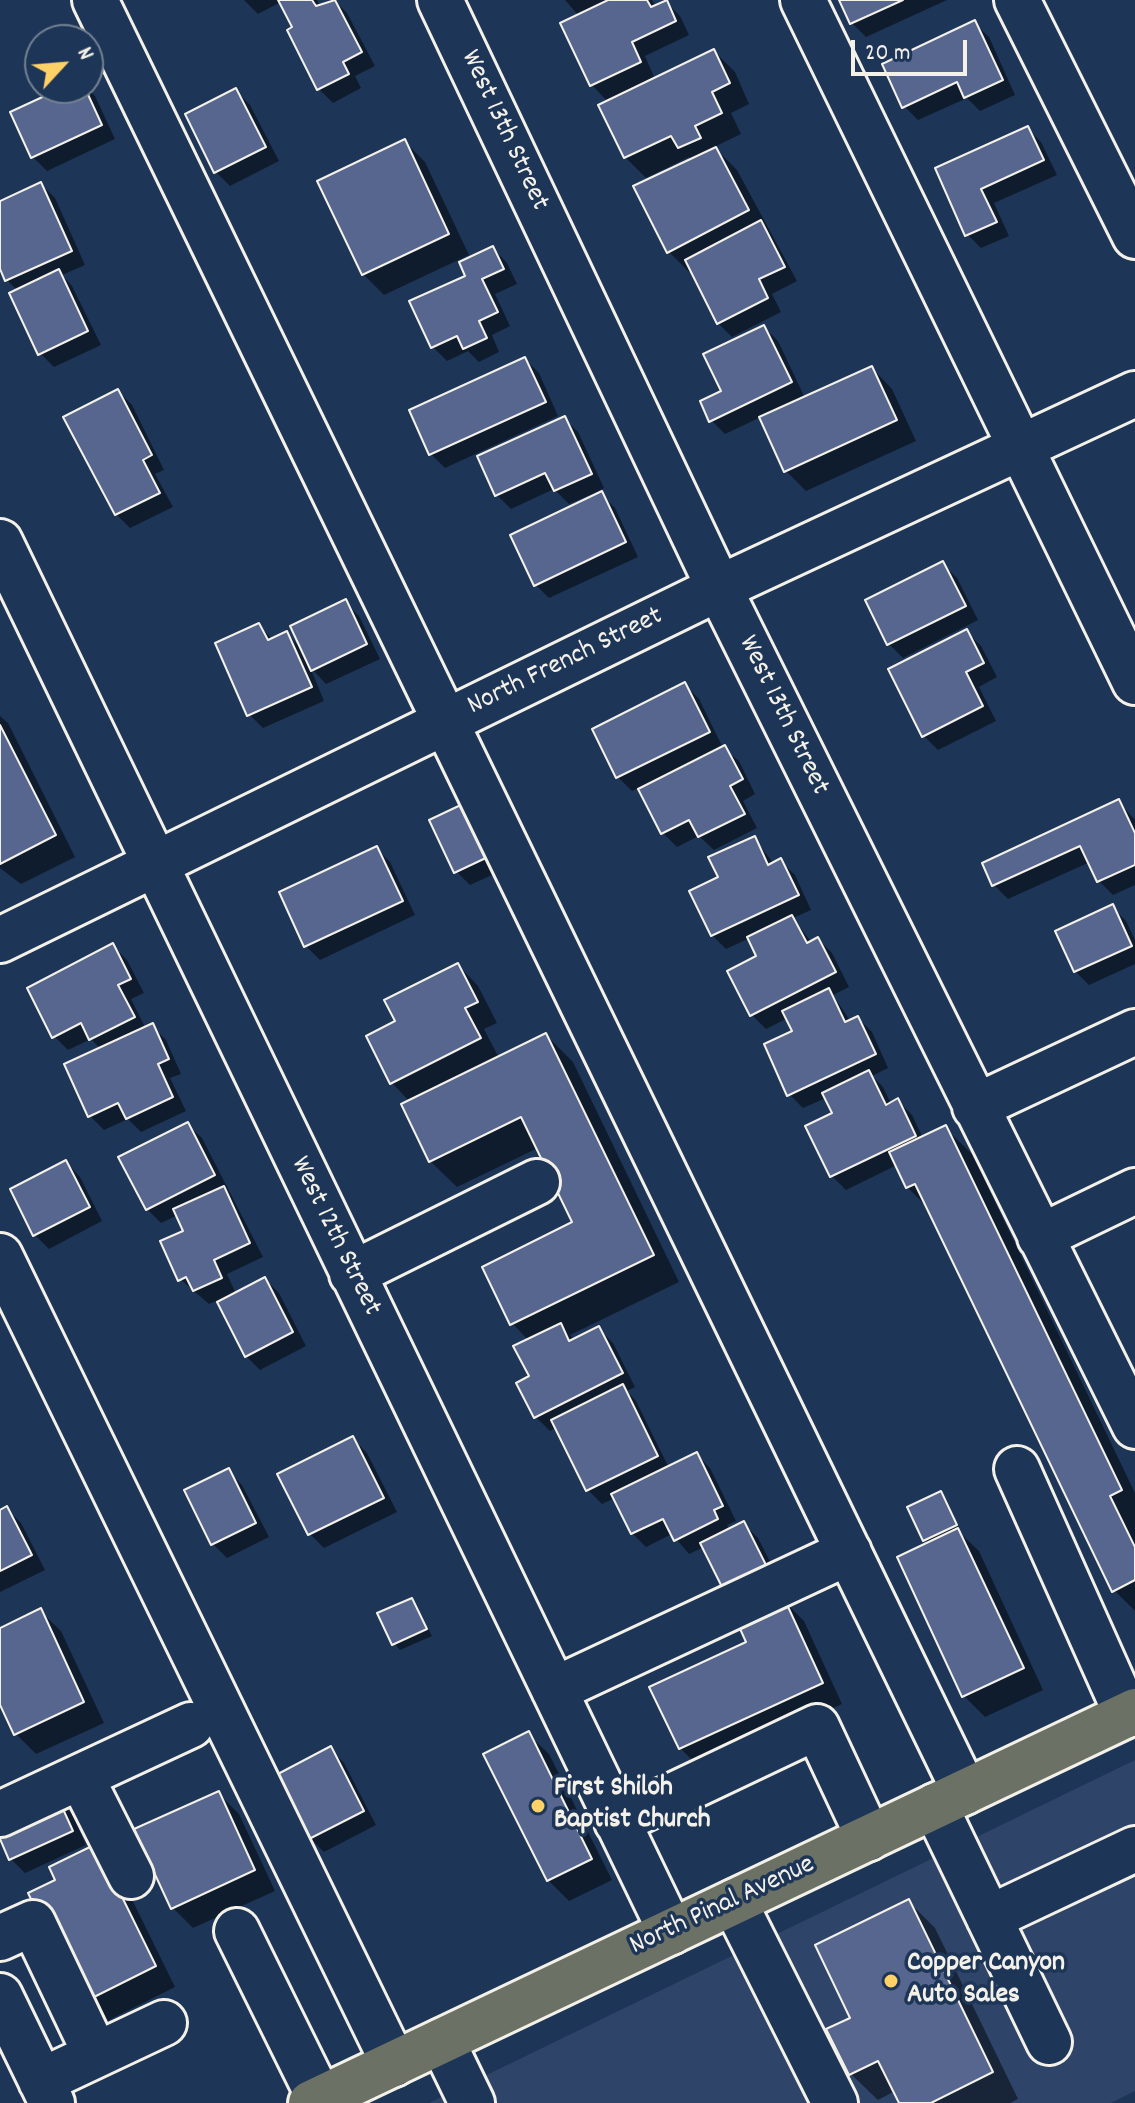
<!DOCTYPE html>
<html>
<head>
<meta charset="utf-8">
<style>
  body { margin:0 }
  #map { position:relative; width:1135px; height:2103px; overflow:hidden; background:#1d3557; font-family:Dekko,sans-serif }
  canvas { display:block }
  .north { position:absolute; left:24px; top:24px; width:80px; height:80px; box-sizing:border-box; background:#1d3557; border:2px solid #738091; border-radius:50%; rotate:64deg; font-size:22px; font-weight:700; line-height:32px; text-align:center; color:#f4f1e8 }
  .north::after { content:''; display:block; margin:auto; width:28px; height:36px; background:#ffd166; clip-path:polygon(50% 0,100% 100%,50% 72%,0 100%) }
  .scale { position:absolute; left:851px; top:40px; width:116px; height:36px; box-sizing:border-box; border:4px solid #f4f1e8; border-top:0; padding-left:10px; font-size:24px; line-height:28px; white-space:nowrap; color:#f4f1e8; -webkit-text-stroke:6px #1d3557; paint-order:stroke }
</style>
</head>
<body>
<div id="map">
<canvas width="1135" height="2103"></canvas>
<div class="north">N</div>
<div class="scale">20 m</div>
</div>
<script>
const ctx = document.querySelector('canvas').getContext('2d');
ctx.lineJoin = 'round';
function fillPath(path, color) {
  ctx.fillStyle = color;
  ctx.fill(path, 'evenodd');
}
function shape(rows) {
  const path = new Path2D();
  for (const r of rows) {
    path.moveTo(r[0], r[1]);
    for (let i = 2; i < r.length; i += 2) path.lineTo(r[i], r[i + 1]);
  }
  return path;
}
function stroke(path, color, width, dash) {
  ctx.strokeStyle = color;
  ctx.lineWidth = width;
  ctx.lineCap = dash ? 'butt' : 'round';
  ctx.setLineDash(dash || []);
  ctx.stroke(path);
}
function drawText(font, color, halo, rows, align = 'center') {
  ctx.font = font + ' Dekko,sans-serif';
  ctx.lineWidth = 7;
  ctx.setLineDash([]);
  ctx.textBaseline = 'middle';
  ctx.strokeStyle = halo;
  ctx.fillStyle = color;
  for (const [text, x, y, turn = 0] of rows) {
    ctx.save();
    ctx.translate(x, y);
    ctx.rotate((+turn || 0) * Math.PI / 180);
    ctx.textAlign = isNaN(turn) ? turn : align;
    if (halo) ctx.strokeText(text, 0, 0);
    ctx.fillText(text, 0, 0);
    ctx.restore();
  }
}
fillPath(shape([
  [1135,1760,1135,2091,1111,2103,429,2103]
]), '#2e4468');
fillPath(shape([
  [244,0,317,0,320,6,334,0,347,13,375,66,355,76,361,88,333,103,319,89,281,2,258,14],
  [565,0,652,0,656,7,666,2,680,16,689,35,645,56,655,79,714,51,735,72,749,104,731,113,741,134,714,147,737,170,797,281,772,294,781,312,732,337,718,323,692,271,689,272,668,251,692,161,689,157,646,178,625,157,608,102,592,85,579,16],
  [841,0,947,0,866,37,852,23],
  [974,23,989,37,1015,95,980,111,967,98,918,120,904,106],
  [67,88,87,88,95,96,115,139,47,171,33,157],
  [236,91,250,105,279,161,230,186,216,172],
  [1027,128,1041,142,1057,175,994,203,1009,236,981,248,967,234,937,169],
  [404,141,425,162,469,255,384,295,363,274],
  [41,184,55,198,85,265,62,275,72,286,101,345,54,367,40,353,18,291,7,280,0,265,0,203],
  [493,248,507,263,517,284,495,294,510,326,492,335,499,352,479,362,468,351,447,361,433,347,468,277],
  [764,327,778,341,805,398,872,368,892,389,916,441,806,491,785,470,761,417,725,434,711,420],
  [525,359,539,373,558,416,445,468,431,454,411,411],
  [118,391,132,405,164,470,155,474,173,507,130,528,116,514],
  [564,418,578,432,604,488,598,491,615,508,638,557,549,598,535,584,598,495,597,492,569,504,554,489,511,509,497,495,480,457],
  [943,564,957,578,978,620,903,658,889,644],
  [345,602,359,616,380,659,326,684,310,667,324,701,263,728,249,714,259,625,273,640,286,633,302,649],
  [967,632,981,646,997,677,979,687,996,721,938,750,924,736],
  [685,685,699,699,723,748,739,761,755,794,743,801,757,828,714,850,699,836,677,847,663,833,640,787,632,791,618,777,594,730],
  [0,716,8,723,75,857,21,884,0,868],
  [1119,802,1135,820,1135,885,1113,895,1099,881,1090,862,1008,899,994,885,984,864],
  [465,805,503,870,470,885,456,871],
  [754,838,774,864,781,861,795,875,811,910,793,918,812,943,818,939,832,953,849,987,833,995,851,1022,858,1018,872,1032,888,1068,872,1076,883,1087,891,1104,898,1101,912,1115,923,1138,945,1128,972,1154,1135,1493,1135,1611,1114,1590,929,1209,907,1187,897,1165,846,1190,832,1176,835,1114,826,1098,803,1108,789,1094,794,1032,788,1018,766,1029,752,1015,759,957,750,938,726,949,712,935,720,878],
  [376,848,390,862,415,915,320,960,306,946],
  [1112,907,1126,921,1135,940,1135,964,1089,985,1075,971],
  [113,946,127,960,144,993,131,999,146,1029,152,1026,166,1040,181,1074,170,1078,186,1111,141,1132,128,1119,104,1130,90,1116,101,1049,91,1039,68,1050,54,1036],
  [458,965,478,986,497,1023,484,1029,499,1058,546,1035,573,1062,679,1282,570,1335,575,1340,599,1329,613,1343,635,1387,627,1391,636,1401,669,1468,696,1454,710,1468,736,1521,727,1525,730,1531,744,1524,758,1538,785,1591,704,1547,689,1554,672,1534,646,1547,632,1533,615,1498,602,1504,588,1490,557,1427,550,1431,536,1417,529,1341,512,1323,575,1223,538,1148,457,1187,430,1161,410,1102,392,1083,397,1022],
  [187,1124,202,1138,263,1257,227,1274,236,1294,265,1279,279,1293,306,1346,260,1370,246,1356,218,1300,209,1304,180,1279,186,1232,178,1215,161,1223,147,1209],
  [66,1162,80,1177,102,1221,49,1249,35,1235],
  [353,1439,367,1453,397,1512,324,1548,310,1534],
  [228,1471,242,1485,269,1537,227,1558,213,1544],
  [940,1493,947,1500,960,1533,979,1551,1043,1690,985,1717,964,1696,899,1558,929,1544,909,1508],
  [7,1509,21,1523,45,1570,0,1592,0,1512],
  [412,1600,432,1636,400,1650,394,1643],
  [783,1600,804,1621,842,1704,701,1769,680,1748,749,1643],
  [40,1611,61,1631,104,1723,36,1754,16,1734,0,1701,0,1630],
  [528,1734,549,1754,612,1880,569,1901,548,1880],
  [330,1749,344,1763,376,1825,324,1852,310,1838],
  [218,1793,239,1814,275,1891,193,1928,173,1908],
  [58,1800,72,1814,86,1845,25,1873,11,1859],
  [116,1867,175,1987,105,2022,84,2002],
  [908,1901,935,1928,1018,2099,1010,2103,901,2103,895,2091,878,2100,851,2074,853,2019]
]), '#0007');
const building = shape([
  [278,0,312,0,316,6,335,0,362,52,343,62,349,74,317,90,287,30,292,27,278,0],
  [608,0,647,0,651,7,667,0,676,21,632,42,641,62,590,86,560,23,608,0],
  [839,0,903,0,850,24,839,0],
  [975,20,1003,80,964,98,957,82,902,108,882,64,975,20],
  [714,49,730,83,712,92,722,113,695,126,701,138,678,148,671,136,624,158,598,105,714,49],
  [62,88,85,88,102,125,31,158,10,112,62,88],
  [236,88,266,147,214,173,185,114,236,88],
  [1028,126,1044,160,981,189,997,222,965,236,935,168,1028,126],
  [405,139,449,234,362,275,317,181,405,139],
  [716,147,749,210,667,253,633,186,716,147],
  [41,182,72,251,5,281,0,269,0,201,41,182],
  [761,220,785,267,759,279,768,298,717,324,685,260,761,220],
  [493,246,504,269,482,279,498,312,479,321,487,338,463,349,457,336,431,348,409,301,465,276,459,262,493,246],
  [59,269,88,331,38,355,9,293,59,269],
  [764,325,792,382,709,422,700,401,721,391,703,354,764,325],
  [525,357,546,402,429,455,409,410,525,357],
  [872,366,897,420,784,472,759,417,872,366],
  [118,389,152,455,143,460,160,493,115,515,63,417,118,389],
  [565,416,592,474,554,491,545,473,495,496,477,456,565,416],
  [602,491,626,542,534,586,510,535,602,491],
  [943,561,966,606,887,645,865,600,943,561],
  [346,599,367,644,311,671,290,626,346,599],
  [259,623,268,640,287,631,312,687,247,716,215,643,259,623],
  [967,629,984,663,966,672,983,706,922,737,888,669,967,629],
  [685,682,710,732,616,778,592,729,685,682],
  [0,725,56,835,0,864,0,725],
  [725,745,743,779,730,786,745,814,698,837,689,820,661,834,638,789,725,745],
  [1119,799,1135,833,1135,865,1097,882,1080,846,992,886,982,863,1119,799],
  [465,803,490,856,454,873,429,820,465,803],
  [755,836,768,865,781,858,799,895,711,936,689,891,718,877,708,857,755,836],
  [377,846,403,901,304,947,279,892,377,846],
  [1113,904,1132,946,1074,972,1055,931,1113,904],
  [792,915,807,943,818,937,836,972,750,1016,727,971,756,956,747,937,792,915],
  [113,943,131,979,118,985,135,1017,89,1040,81,1023,52,1038,27,988,113,943],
  [458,963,478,1002,465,1008,481,1038,390,1084,366,1036,395,1021,384,1000,458,963],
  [829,988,845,1022,858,1016,876,1054,787,1096,764,1044,792,1031,782,1011,829,988],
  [153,1023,169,1059,158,1064,173,1097,126,1119,118,1103,88,1117,64,1064,153,1023],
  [546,1033,654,1255,510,1325,482,1267,572,1222,521,1117,429,1162,401,1104,546,1033],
  [869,1070,886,1105,898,1098,916,1136,830,1177,805,1126,832,1113,822,1093,869,1070],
  [188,1122,215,1175,146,1210,118,1157,188,1122],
  [946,1125,1122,1490,1110,1496,1135,1547,1135,1580,1112,1592,915,1184,906,1188,889,1152,946,1125],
  [66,1160,90,1207,33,1236,10,1189,66,1160],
  [224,1186,250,1243,214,1260,222,1278,193,1291,186,1277,178,1281,160,1241,183,1231,173,1209,224,1186],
  [265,1277,293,1332,245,1357,217,1302,265,1277],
  [561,1323,569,1341,599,1326,623,1373,534,1418,516,1383,529,1376,513,1346,561,1323],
  [623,1384,658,1456,586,1491,551,1420,623,1384],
  [353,1436,384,1498,308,1535,277,1474,353,1436],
  [697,1452,723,1506,714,1510,718,1519,674,1541,663,1519,631,1534,611,1494,697,1452],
  [229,1468,256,1523,211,1545,184,1490,229,1468],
  [941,1491,957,1525,923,1541,907,1507,941,1491],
  [7,1506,32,1555,0,1571,0,1510,7,1506],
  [744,1521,772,1577,728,1599,700,1543,744,1521],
  [958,1528,1024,1668,962,1697,897,1557,958,1528],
  [412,1598,427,1629,392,1645,377,1613,412,1598],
  [784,1598,823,1683,679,1749,649,1687,746,1642,736,1620,784,1598],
  [41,1608,84,1702,14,1735,0,1705,0,1628,41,1608],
  [529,1731,592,1859,547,1881,483,1754,529,1731],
  [331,1746,364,1811,309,1839,276,1775,331,1746],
  [219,1791,255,1870,171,1909,134,1829,219,1791],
  [58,1798,73,1831,9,1860,0,1839,0,1824,58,1798],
  [96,1844,156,1966,82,2003,28,1893,55,1880,49,1867,96,1844],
  [909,1899,993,2072,931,2103,899,2103,878,2061,849,2075,826,2029,850,2018,815,1945,909,1899]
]);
fillPath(building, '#56668e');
stroke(building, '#f4f1e8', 2);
const minor = shape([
  [95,0,965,1792],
  [440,0,719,588,1135,1426],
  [803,0,1135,682],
  [1017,0,1135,236],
  [0,542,671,1932],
  [0,940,719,588,1135,394],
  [975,1107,1135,1032],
  [1040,1237,1135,1191],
  [0,1256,394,2064],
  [352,1274,537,1182],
  [1017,1469,1127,1715],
  [554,1690,849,1552],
  [81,1777,131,1876],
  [935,1806,1049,2042],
  [0,1814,191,1725],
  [617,1822,817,1727,869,1838],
  [734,1902,835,2103],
  [989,1918,1135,1849],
  [237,1931,320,2099],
  [0,1938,33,1923,96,2055],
  [0,1996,52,2103],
  [442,2041,472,2103],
  [41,2081,164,2023]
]);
const major = shape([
  [311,2103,1135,1711]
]);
stroke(minor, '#f4f1e8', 50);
stroke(major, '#f4f1e8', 50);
stroke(minor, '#1d3557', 44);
stroke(major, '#6b7165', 44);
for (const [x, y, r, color] of [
  [538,1806,8,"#ffd166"],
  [891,1981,8,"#ffd166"]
]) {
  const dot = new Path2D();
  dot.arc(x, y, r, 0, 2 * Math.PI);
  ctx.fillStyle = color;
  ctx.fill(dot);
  stroke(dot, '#1d3557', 3);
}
drawText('28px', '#f4f1e8', '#1d3557', [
  ["West 13th Street",503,131,65],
  ["North French Street",566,663,-26],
  ["West 13th Street",782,716,64],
  ["West 12th Street",334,1237,64],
  ["North Pinal Avenue",723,1907,-25]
]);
drawText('bold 28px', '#f4f1e8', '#1d3557', [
  ["First Shiloh",554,1790],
  ["Baptist Church",554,1822],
  ["Copper Canyon",907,1965],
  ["Auto Sales",907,1997]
], 'left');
</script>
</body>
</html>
